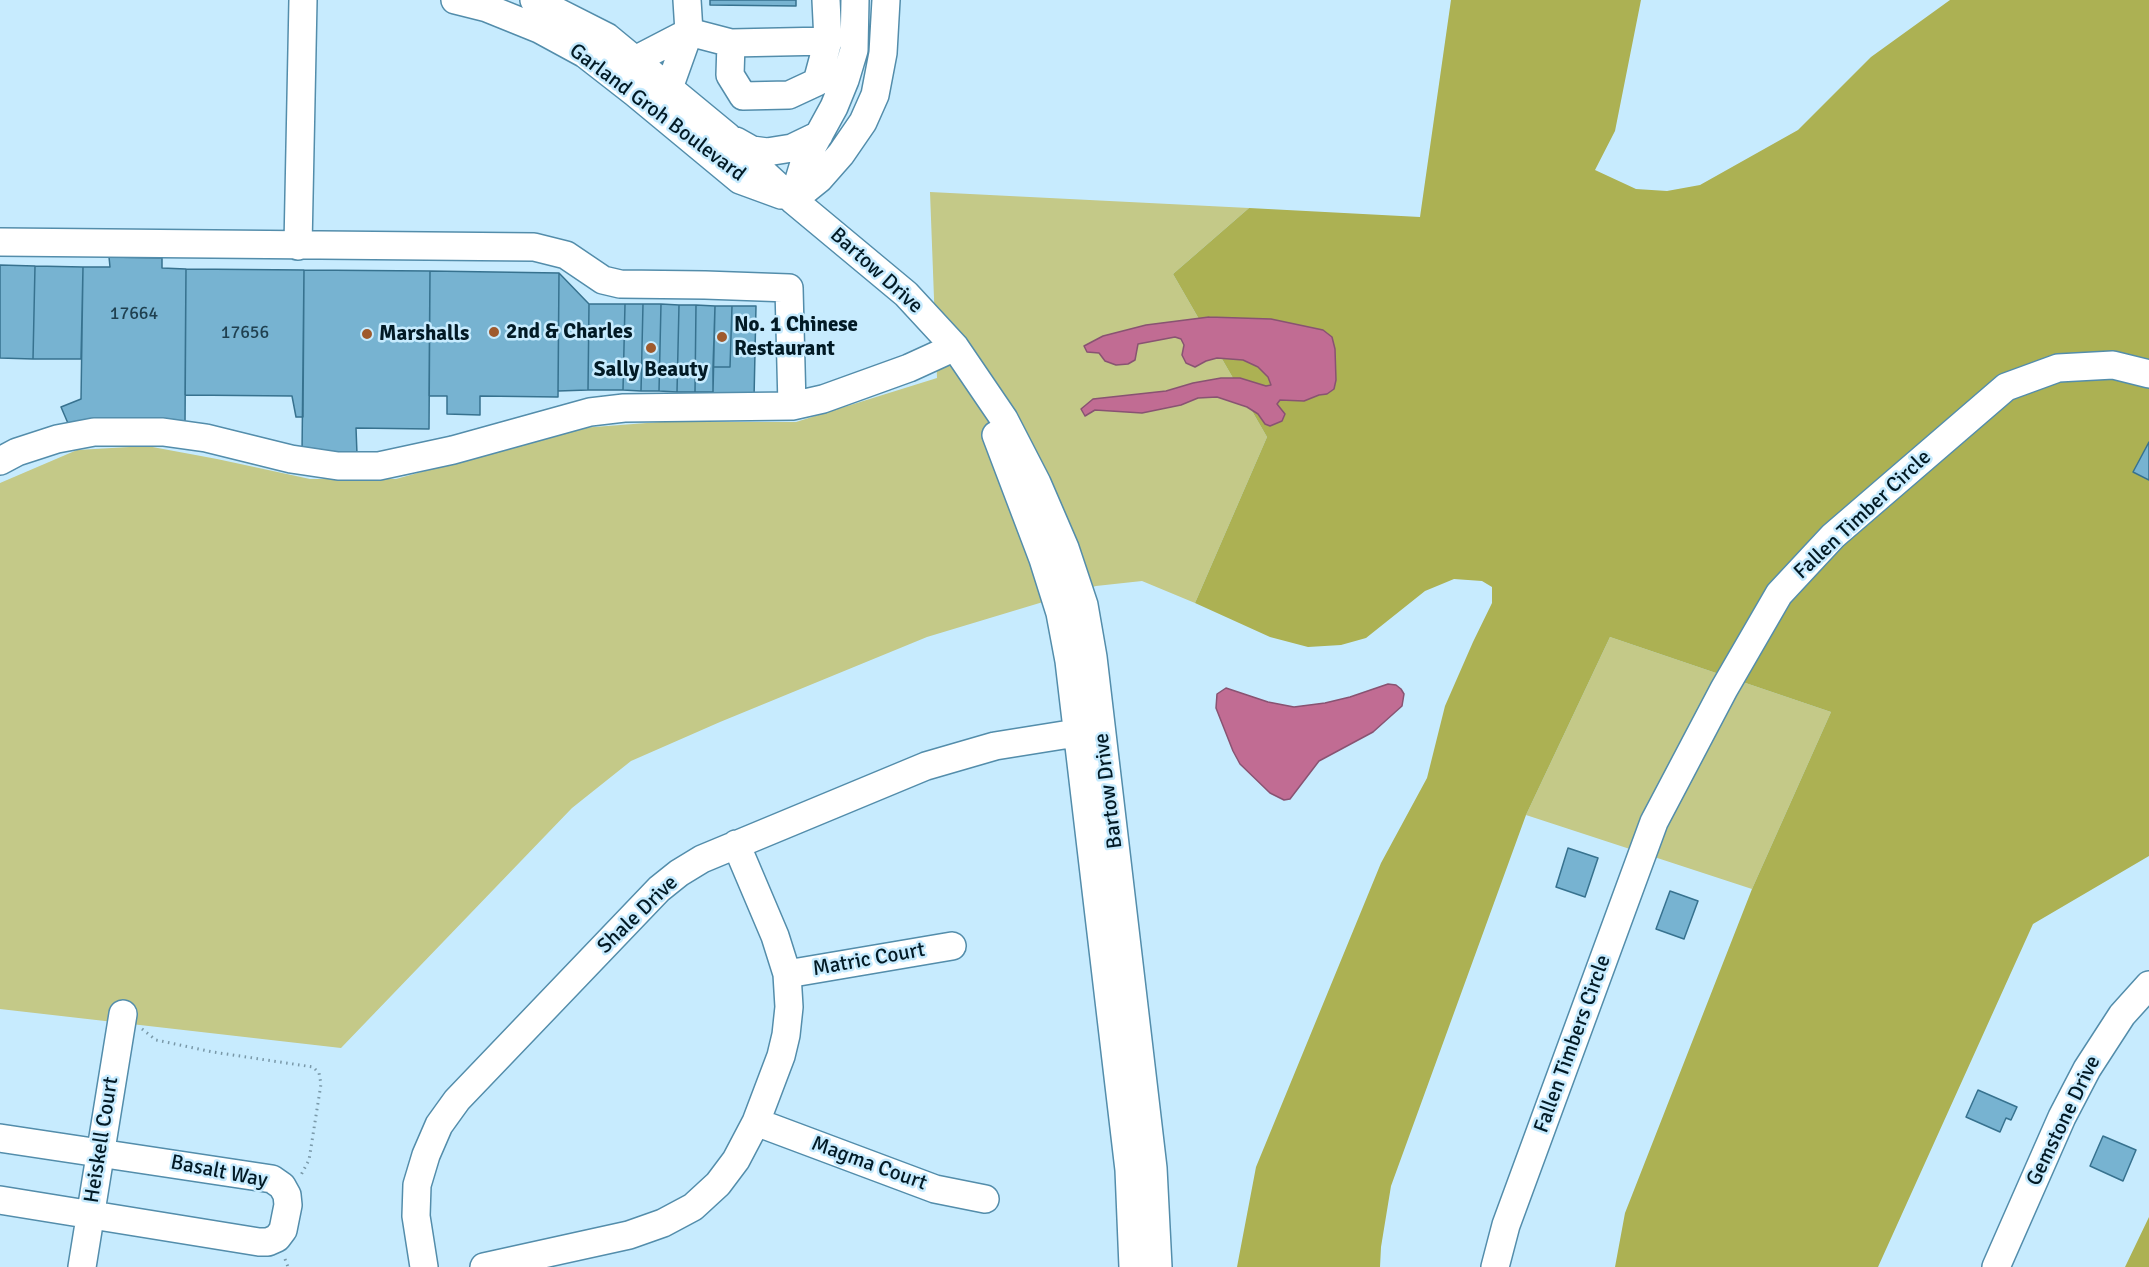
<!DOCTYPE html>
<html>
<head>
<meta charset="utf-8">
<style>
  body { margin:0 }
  canvas { display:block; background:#c7ebfe }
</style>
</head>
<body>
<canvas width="2149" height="1267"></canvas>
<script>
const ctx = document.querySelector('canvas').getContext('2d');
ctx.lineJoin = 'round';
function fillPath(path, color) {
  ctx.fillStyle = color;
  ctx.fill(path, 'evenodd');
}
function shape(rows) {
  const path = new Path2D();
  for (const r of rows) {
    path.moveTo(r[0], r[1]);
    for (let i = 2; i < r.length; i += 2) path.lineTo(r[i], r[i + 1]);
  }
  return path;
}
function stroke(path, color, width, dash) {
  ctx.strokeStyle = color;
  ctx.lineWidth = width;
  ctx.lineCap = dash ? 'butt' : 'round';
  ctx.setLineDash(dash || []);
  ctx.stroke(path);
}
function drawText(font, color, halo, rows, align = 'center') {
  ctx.font = font + ' Signika,sans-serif';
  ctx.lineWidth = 5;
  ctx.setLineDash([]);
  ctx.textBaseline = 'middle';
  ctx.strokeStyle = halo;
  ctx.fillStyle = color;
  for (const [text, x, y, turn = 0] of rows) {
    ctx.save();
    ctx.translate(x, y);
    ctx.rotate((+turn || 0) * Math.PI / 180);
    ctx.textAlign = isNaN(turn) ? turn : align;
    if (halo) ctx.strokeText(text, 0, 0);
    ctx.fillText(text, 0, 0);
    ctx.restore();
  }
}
fillPath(shape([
  [930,192,1249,208,1173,274,1267,437,1195,603,1142,581,1096,586,927,637,720,722,631,761,572,808,341,1048,0,1009,0,483,77,450,147,446,217,459,310,479,396,479,581,428,660,422,796,422,937,378],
  [1610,637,1831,712,1752,889,1526,815]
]), '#c4c988');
fillPath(shape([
  [1451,0,1641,0,1615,131,1595,170,1636,189,1667,191,1700,185,1798,130,1871,57,1950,0,2149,0,2149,856,2033,924,1878,1267,1615,1267,1625,1213,1752,889,1831,712,1610,637,1526,815,1391,1186,1381,1247,1380,1267,1237,1267,1256,1167,1381,863,1427,778,1445,706,1473,642,1492,603,1492,587,1482,581,1454,579,1425,591,1366,638,1341,645,1308,647,1270,637,1195,603,1267,437,1173,274,1249,208,1420,217],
  [2149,1217,2149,1267,2125,1267]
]), '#acb153');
const water = shape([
  [1209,317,1271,319,1323,330,1332,337,1335,349,1336,380,1334,389,1327,394,1319,395,1304,401,1280,400,1277,404,1285,414,1282,421,1270,426,1265,424,1258,414,1247,407,1217,397,1198,398,1181,405,1142,413,1095,410,1085,416,1081,409,1093,399,1166,391,1193,383,1221,378,1240,378,1266,386,1271,385,1268,377,1258,367,1243,360,1217,358,1206,361,1195,367,1186,363,1182,355,1184,345,1181,339,1175,337,1138,344,1135,360,1128,364,1116,365,1105,361,1099,353,1087,352,1084,346,1103,336,1146,325,1209,317],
  [1388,684,1396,685,1401,689,1404,694,1402,706,1373,732,1319,761,1290,799,1284,800,1270,793,1240,764,1233,751,1216,708,1217,694,1226,688,1268,702,1294,707,1325,703,1350,697,1388,684]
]);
fillPath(water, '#c16c93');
stroke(water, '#885372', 1.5);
const building = shape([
  [710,0,796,0,796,6,710,5,710,0],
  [109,257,162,258,162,268,186,269,185,425,70,428,61,407,81,399,83,267,110,267,109,257],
  [0,265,35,266,33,359,0,358,0,265],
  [35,266,83,267,81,359,33,359,35,266],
  [186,269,304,270,303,417,296,417,292,396,185,395,186,269],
  [304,270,430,271,429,429,356,428,357,454,302,453,304,270],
  [430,271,559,273,558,397,480,396,480,415,447,414,447,396,429,396,430,271],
  [559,273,589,304,588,390,558,391,559,273],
  [589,304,625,304,623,390,588,390,589,304],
  [625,304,643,304,641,391,623,390,625,304],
  [643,304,661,304,659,391,641,391,643,304],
  [661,304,679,305,677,392,659,391,661,304],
  [679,305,696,305,695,392,677,392,679,305],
  [696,305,715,306,713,392,695,392,696,305],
  [715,306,732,306,730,367,713,367,715,306],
  [732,306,756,306,754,399,713,398,713,367,730,367,732,306],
  [2149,442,2149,480,2133,472,2149,442],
  [1568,848,1598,858,1585,897,1556,887,1568,848],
  [1670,891,1698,901,1684,939,1656,929,1670,891],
  [1978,1090,2017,1107,2011,1120,2006,1118,2000,1132,1966,1117,1978,1090],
  [2103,1136,2136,1150,2123,1181,2090,1166,2103,1136]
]);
fillPath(building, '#77b3d1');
stroke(building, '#37728f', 1.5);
const minor = shape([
  [455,0,487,8,539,29,585,54,635,93,740,180,781,195],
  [534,0,607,37,727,136,756,166,793,200,906,294,955,347,1004,419,1037,483,1065,548,1084,605,1093,657,1153,1168,1158,1267],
  [731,43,730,75,743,96,789,95,817,82,828,41,826,0],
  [635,60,689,32,731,43,828,41],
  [669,88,689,32,687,0],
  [736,141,752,150,767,152,792,148,819,135],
  [793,200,819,179,841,154,863,122,875,95,883,53,886,0],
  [793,200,805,160,834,107,845,80,854,50,855,0],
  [0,242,534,247,566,255,603,280,620,284,705,285,789,288,792,406,823,399,909,368,955,347],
  [298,246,303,0],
  [996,435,1043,559,1060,613,1069,661,1129,1170,1133,1267],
  [0,461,17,452,57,439,94,432,163,432,206,438,291,459,338,466,379,466,453,450,590,412,624,408,792,406],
  [787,974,952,946],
  [756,1122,935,1189,985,1199],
  [0,1138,272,1179,282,1186,287,1195,288,1205,283,1230,277,1238,268,1242,259,1242,0,1200],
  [82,1267,123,1014],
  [424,1267,416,1216,417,1185,426,1155,439,1125,457,1100,659,889,679,873,702,859,926,766,995,746,1095,730],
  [484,1267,629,1235,663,1223,693,1207,718,1184,736,1160,756,1122,781,1056,786,1035,789,1007,787,974,775,936,736,844],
  [1495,1267,1506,1225,1654,822,1724,689,1779,594,1833,536,2006,387,2058,368,2113,365,2149,374],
  [1996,1267,2062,1117,2087,1069,2122,1015,2149,985]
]);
stroke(minor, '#538dab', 30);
stroke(shape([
  [142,1029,156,1040,213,1052,313,1067,319,1073,321,1084,309,1160,301,1175],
  [285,1259,288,1267]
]), '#7998a8', 3, [1.5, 4.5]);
stroke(minor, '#fff', 27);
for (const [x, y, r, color] of [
  [494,332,6,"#9f5a2d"],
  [367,334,6,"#9f5a2d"],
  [722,337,6,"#9f5a2d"],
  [651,348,6,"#9f5a2d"]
]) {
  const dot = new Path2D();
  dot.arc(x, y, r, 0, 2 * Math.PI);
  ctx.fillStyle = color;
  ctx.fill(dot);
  stroke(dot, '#c7ebfe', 2);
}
drawText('18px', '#1f4050', null, [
  ["17664",134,314],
  ["17656",245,333]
]);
drawText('21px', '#021a25', '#c7ebfe', [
  ["Garland Groh Boulevard",657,113,37],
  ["Bartow Drive",876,271,42],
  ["Fallen Timber Circle",1863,515,-43],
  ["Bartow Drive",1109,791,-97],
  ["Shale Drive",638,915,-44],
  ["Matric Court",869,960,-10],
  ["Fallen Timbers Circle",1573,1044,-70],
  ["Gemstone Drive",2064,1121,-64],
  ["Heiskell Court",102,1140,-81],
  ["Magma Court",869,1164,20],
  ["Basalt Way",219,1172,11]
]);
drawText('bold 21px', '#021a25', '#c7ebfe', [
  ["No. 1 Chinese",734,325],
  ["Restaurant",734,349],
  ["2nd & Charles",506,332],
  ["Marshalls",379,334],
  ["Sally Beauty",651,370,"center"]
], 'left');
</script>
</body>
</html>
